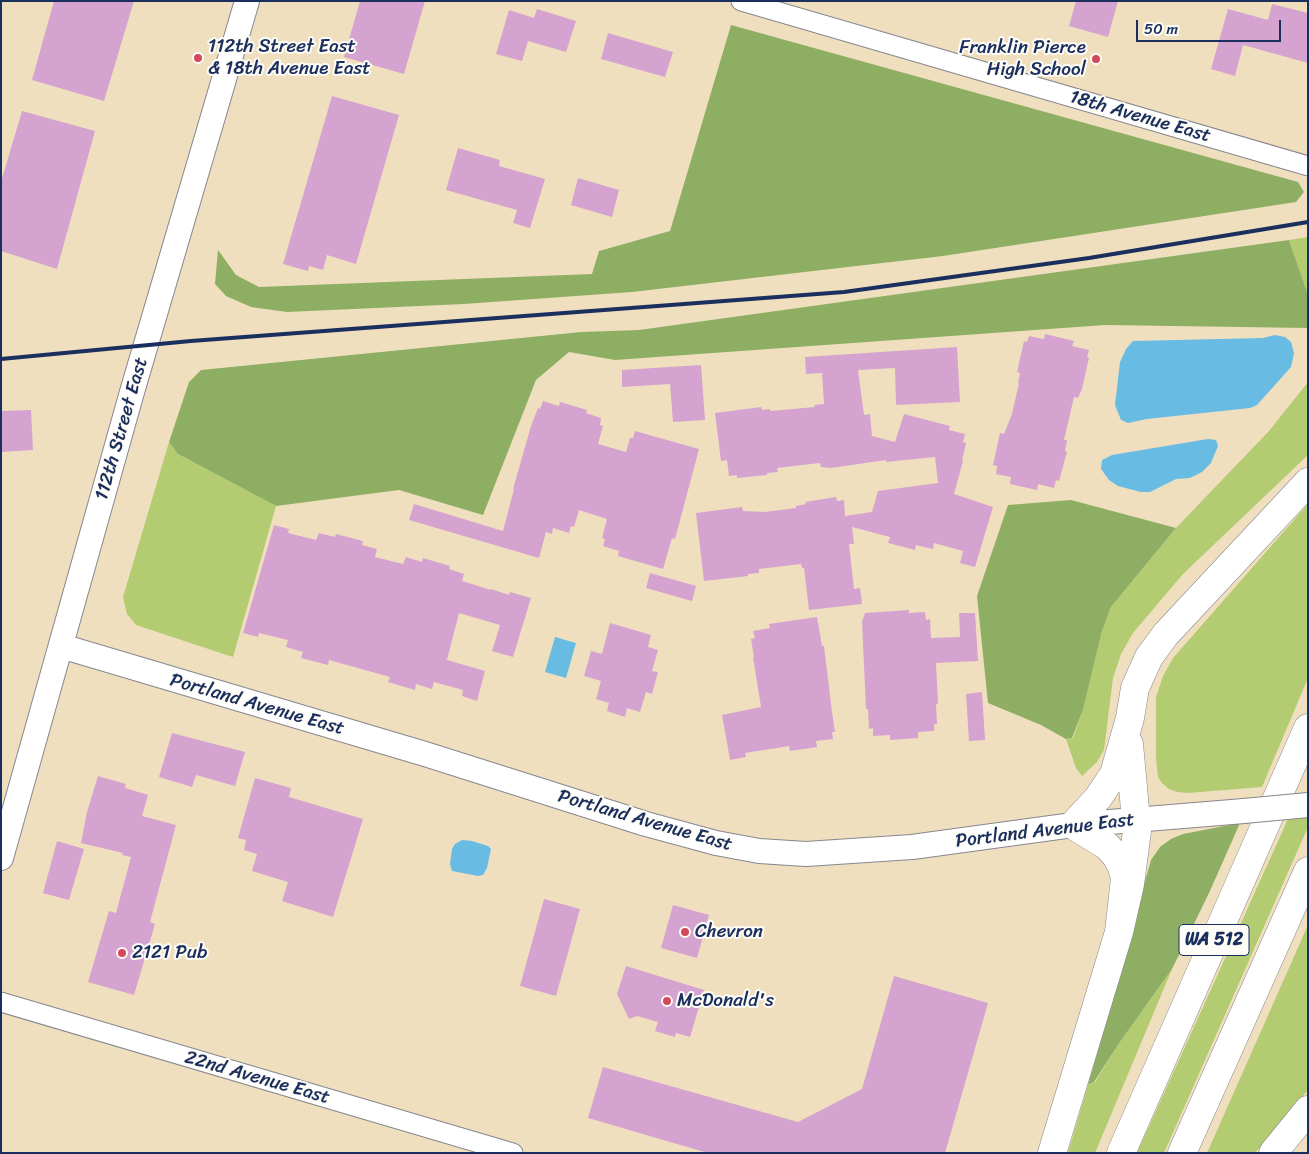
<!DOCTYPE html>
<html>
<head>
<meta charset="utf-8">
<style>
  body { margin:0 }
  #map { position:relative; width:1309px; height:1154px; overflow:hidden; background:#f0dfbf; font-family:Sriracha,sans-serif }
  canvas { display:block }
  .frame { position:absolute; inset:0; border:2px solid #1b2f5e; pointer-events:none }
  .scale { position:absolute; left:1136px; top:20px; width:145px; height:22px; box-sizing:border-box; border:2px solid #1b2f5e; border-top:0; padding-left:6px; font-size:15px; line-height:18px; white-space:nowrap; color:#1b2f5e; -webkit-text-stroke:4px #fdfcf7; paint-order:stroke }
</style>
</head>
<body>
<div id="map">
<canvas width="1309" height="1154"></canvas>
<div class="frame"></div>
<div class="scale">50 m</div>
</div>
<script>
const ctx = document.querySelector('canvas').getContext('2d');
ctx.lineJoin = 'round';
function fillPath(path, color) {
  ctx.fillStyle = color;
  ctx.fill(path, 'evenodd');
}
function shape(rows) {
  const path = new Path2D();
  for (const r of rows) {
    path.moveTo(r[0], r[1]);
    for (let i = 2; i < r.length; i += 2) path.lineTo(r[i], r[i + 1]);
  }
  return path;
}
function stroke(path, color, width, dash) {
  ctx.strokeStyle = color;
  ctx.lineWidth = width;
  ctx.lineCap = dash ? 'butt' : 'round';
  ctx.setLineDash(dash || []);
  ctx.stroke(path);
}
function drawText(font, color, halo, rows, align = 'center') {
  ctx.font = font + ' Sriracha,sans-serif';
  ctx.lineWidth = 4;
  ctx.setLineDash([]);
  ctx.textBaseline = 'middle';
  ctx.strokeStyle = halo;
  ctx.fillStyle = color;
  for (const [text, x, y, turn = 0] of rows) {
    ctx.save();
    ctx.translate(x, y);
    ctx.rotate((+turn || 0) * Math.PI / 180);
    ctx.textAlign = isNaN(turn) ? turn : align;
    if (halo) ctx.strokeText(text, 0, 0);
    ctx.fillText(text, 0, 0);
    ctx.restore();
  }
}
fillPath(shape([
  [1308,237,1308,295,1289,240],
  [1308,382,1308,455,1183,574,1133,633,1121,654,1113,678,1104,750,1097,762,1082,776,1076,768,1066,739,1073,738,1083,710,1102,631,1111,607,1176,528,1269,431],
  [169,442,178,454,276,506,233,657,136,625,127,614,123,597],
  [1308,504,1308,678,1262,787,1188,793,1177,792,1169,789,1162,783,1158,777,1156,758,1156,697,1163,676,1173,658],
  [1308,817,1308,827,1164,1153,1137,1153,1288,819],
  [1308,925,1308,1090,1255,1153,1207,1153],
  [1172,969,1095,1153,1068,1153,1088,1085,1095,1082,1120,1042]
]), '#b3cb71');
fillPath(shape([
  [731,25,1298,182,1304,192,1296,202,943,256,632,292,464,304,287,312,251,307,226,296,215,284,218,250,236,275,259,287,592,274,599,251,670,231],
  [1289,240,1308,295,1308,328,1105,325,615,360,569,352,536,380,483,515,399,490,276,506,178,454,169,442,189,382,201,370,581,332,639,330],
  [1071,500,1176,528,1111,607,1102,631,1083,710,1072,738,1066,739,1041,725,988,703,977,596,1008,505],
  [1240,823,1209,893,1172,969,1120,1042,1094,1082,1088,1085,1151,860,1160,847,1171,839,1183,834]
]), '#8eaf63');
fillPath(shape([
  [1275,335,1285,337,1291,342,1294,353,1291,367,1257,405,1250,408,1147,419,1128,423,1121,420,1115,405,1120,362,1126,349,1133,341,1263,338],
  [1208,439,1216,440,1218,446,1211,463,1202,472,1190,478,1176,479,1150,492,1141,492,1118,486,1109,480,1101,469,1102,460,1112,455],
  [555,637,576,643,566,678,545,672],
  [462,840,472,841,488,846,491,849,487,868,483,875,478,876,452,871,450,864,452,849,455,844]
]), '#68bce4');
fillPath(shape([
  [54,1,134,1,104,101,32,80],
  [360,1,425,1,404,74,344,57],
  [1076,1,1118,1,1108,37,1069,26],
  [1272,4,1308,13,1308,63,1243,45,1235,76,1211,69,1228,9,1268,20],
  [537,9,576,21,566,52,528,41,522,61,496,54,509,10,534,18],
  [608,33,673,52,665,77,601,59],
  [332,96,399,115,356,264,327,255,323,270,309,266,308,271,283,264],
  [22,111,95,131,57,269,1,251,1,182],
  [458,148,500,160,499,166,545,179,530,228,513,223,517,210,446,190],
  [578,178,619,190,612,217,571,205],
  [1045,334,1074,341,1072,346,1089,350,1087,357,1089,358,1082,389,1078,398,1074,397,1068,423,1064,440,1067,440,1065,451,1067,452,1059,481,1056,480,1054,488,1038,484,1037,490,1010,484,1011,477,996,474,997,466,993,465,1000,433,1004,434,1012,414,1019,383,1018,383,1020,373,1017,372,1024,341,1027,342,1029,336,1044,339],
  [957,347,960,402,896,405,895,368,858,370,864,415,870,414,872,436,895,442,904,414,950,426,949,430,965,434,963,442,966,443,962,461,963,461,954,494,993,507,975,567,960,563,963,551,934,543,933,549,916,545,915,550,888,543,890,537,852,527,854,544,849,544,854,589,860,588,862,604,809,610,804,568,802,568,801,564,759,569,759,573,748,574,748,576,704,581,696,513,742,507,743,511,765,512,796,508,796,506,806,504,805,502,836,497,837,501,844,500,845,516,872,512,878,491,938,483,935,457,886,462,886,460,831,468,821,467,820,463,777,468,778,472,767,473,767,475,737,478,737,475,729,476,727,460,721,461,715,413,761,407,762,410,770,409,770,411,815,407,814,405,824,404,822,373,806,374,805,357],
  [701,365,705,420,673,422,670,384,622,387,622,370],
  [543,401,559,406,560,402,587,410,586,413,601,418,600,425,603,426,598,444,626,452,630,438,633,438,635,431,699,449,675,539,672,538,663,569,618,556,619,551,603,546,605,539,602,538,607,519,579,510,574,527,571,526,569,533,553,528,552,534,546,532,539,558,409,520,414,504,503,531,514,489,513,489,531,426,538,408,540,409],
  [31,410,33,450,1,452,1,411],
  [274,525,289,529,288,533,316,540,319,533,335,537,336,534,363,541,362,545,377,549,375,557,403,564,406,557,422,562,423,558,450,566,449,569,464,574,462,581,491,590,491,589,509,595,510,592,531,598,513,657,492,651,500,625,459,613,447,660,485,671,477,701,462,696,463,690,434,682,432,689,416,684,415,690,388,682,390,677,329,660,328,665,301,658,303,652,286,647,288,640,259,633,258,637,243,633],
  [650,573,696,586,692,601,646,588],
  [909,610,909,613,925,612,926,620,930,619,931,638,960,637,959,613,975,613,978,661,936,663,938,704,936,704,937,724,934,724,934,731,918,732,918,738,890,740,890,735,873,736,873,728,869,729,868,709,866,709,862,622,865,613],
  [817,617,822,646,824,646,832,712,835,732,832,732,833,739,816,741,817,747,790,751,789,746,745,753,746,757,730,760,722,715,761,707,753,657,754,657,751,639,755,638,753,631,770,628,769,624],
  [610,623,651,635,648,647,658,650,652,671,658,672,652,694,646,692,640,712,627,708,625,717,607,711,609,703,596,699,601,681,584,676,591,651,602,654],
  [982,692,985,740,969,741,966,694],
  [172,733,245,752,235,786,196,775,192,787,159,777],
  [98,776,126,784,125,788,148,795,142,816,176,825,150,922,155,924,134,995,88,982,109,911,116,913,131,857,122,855,123,853,81,843,87,812],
  [255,778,291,788,289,797,363,819,333,917,282,901,288,882,252,871,257,854,244,850,246,840,238,838],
  [57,841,84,849,69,900,43,893],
  [544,899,580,909,556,996,520,986],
  [673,905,709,915,697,958,661,948],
  [626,966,704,990,690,1037,676,1033,675,1037,655,1031,658,1022,637,1016,629,1019,617,994],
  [894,976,988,1003,945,1153,708,1153,588,1118,603,1067,798,1122,862,1089]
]), '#d5a3cf');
const minor = shape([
  [741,1,1308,166],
  [1,1002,513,1153]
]);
const major = shape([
  [61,646,425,754,646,824,716,843,759,851,806,854,912,847,1073,825,1244,811],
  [1,858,132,392,247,1]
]);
const highway = shape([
  [1119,932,1125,878,1122,867,1116,856,1107,846,1073,825,1098,798,1114,774,1130,718,1135,688,1149,657,1166,634,1308,482],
  [1052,1153,1119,932,1130,884,1137,831,1129,744],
  [1121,1153,1308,728],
  [1182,1153,1308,871],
  [1273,1153,1308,1110]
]);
stroke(minor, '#86878e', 21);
stroke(major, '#86878e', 26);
stroke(highway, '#86878e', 29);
stroke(minor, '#fff', 19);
stroke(major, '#fff', 24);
stroke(highway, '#fff', 28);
stroke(shape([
  [1,359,191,341,844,292,1089,258,1308,222]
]), '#1b2f5e', 4);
const majorBridge = shape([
  [1244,811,1308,805]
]);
stroke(majorBridge, '#86878e', 26, []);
stroke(majorBridge, '#fff', 24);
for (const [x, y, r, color] of [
  [198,58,5,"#d1495b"],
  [1096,59,5,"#d1495b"],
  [685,932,5,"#d1495b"],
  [122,953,5,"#d1495b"],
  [667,1001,5,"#d1495b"]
]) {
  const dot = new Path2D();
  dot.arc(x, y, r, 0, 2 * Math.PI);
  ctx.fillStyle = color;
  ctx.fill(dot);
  stroke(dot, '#fdfcf7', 2);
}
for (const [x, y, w] of [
  [1214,940,70]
]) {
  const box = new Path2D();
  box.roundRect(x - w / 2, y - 15.5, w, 31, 4);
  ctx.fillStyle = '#fdfcf7';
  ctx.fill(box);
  stroke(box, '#1b2f5e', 1);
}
drawText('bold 18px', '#1b2f5e', null, [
  ["WA 512",1214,940]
]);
drawText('19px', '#1b2f5e', '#fdfcf7', [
  ["112th Street East",208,47],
  ["& 18th Avenue East",208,69],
  ["Franklin Pierce",1086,48,"right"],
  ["High School",1086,70,"right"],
  ["Chevron",695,932],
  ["2121 Pub",132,953],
  ["McDonald's",677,1001]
], 'left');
drawText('19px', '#1b2f5e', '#fdfcf7', [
  ["18th Avenue East",1140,117,16],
  ["112th Street East",122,429,-74],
  ["Portland Avenue East",257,705,16],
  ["Portland Avenue East",645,821,16],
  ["Portland Avenue East",1045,831,-7],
  ["22nd Avenue East",257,1078,16]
]);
</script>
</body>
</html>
